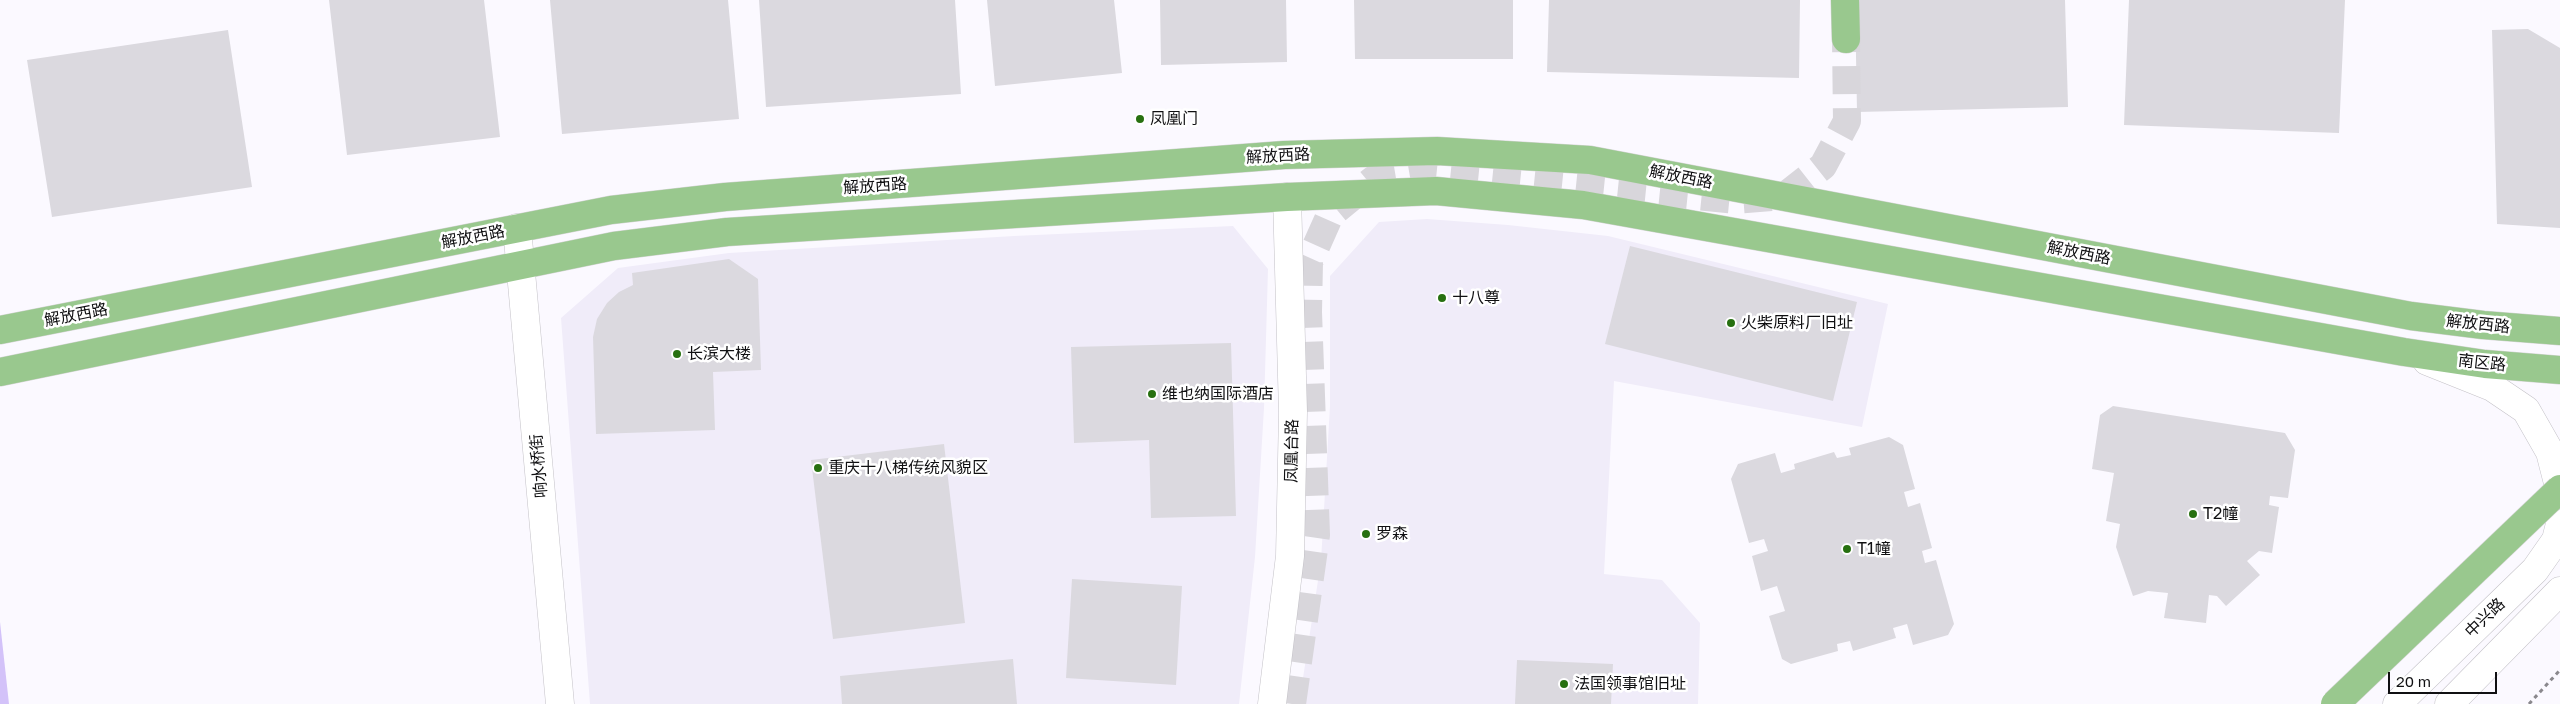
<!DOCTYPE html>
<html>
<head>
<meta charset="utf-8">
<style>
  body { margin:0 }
  #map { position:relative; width:2560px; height:704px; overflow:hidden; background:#fbf9ff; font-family:"Golos Text",sans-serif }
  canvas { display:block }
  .scale { position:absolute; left:2388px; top:672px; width:109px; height:22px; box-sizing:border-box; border:2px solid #101012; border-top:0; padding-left:6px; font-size:15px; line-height:18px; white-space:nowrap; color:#101012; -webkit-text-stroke:4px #fff; paint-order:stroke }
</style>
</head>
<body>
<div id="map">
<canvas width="2560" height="704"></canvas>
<div class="scale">20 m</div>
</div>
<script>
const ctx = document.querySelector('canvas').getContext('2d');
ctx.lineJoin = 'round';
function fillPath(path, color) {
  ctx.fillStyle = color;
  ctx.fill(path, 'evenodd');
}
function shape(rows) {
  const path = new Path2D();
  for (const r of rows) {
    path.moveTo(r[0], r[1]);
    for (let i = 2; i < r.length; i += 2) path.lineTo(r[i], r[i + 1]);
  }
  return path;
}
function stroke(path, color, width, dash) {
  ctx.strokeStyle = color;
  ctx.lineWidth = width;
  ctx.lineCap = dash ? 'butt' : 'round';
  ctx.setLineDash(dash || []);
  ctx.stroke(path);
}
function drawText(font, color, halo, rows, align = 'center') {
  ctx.font = font + ' "Golos Text","Noto Sans SC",sans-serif';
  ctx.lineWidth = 5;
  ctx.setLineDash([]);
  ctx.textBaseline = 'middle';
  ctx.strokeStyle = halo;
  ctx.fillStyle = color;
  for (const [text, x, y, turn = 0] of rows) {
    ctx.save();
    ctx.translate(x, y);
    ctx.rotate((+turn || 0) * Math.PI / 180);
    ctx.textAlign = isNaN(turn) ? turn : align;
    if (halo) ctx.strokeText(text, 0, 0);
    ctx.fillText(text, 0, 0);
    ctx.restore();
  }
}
fillPath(shape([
  [1427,219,1508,225,1608,236,1888,304,1862,427,1614,381,1604,574,1662,580,1700,623,1698,704,1299,704,1321,561,1330,406,1330,276,1379,222],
  [1233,226,1268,269,1264,408,1255,557,1239,704,590,704,561,318,618,268,729,253,1014,236]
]), '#f0ecf9');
fillPath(shape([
  [0,622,9,704,0,704]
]), '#d3c2f9');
fillPath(shape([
  [329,0,484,0,500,137,347,155],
  [550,0,728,0,739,119,562,134],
  [759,0,955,0,961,94,766,107],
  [987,0,1114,0,1122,73,995,86],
  [1160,0,1286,0,1287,62,1161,65],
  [1354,0,1513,0,1513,59,1355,59],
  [1549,0,1800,0,1799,78,1547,72],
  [1855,0,2065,0,2068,107,1857,112],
  [2129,0,2345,0,2339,133,2124,125],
  [2528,29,2560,48,2560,228,2497,224,2492,30],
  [228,30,252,187,52,217,27,60],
  [1630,246,1857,302,1833,401,1605,344],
  [729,259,758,279,761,370,713,372,715,430,596,434,593,337,597,319,607,303,619,292,633,285,632,273],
  [1231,343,1236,516,1151,518,1149,440,1074,443,1071,347],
  [2113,406,2285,433,2295,450,2288,498,2270,496,2269,505,2279,507,2272,553,2259,551,2247,561,2260,575,2226,606,2217,596,2209,595,2206,623,2164,618,2168,593,2148,591,2133,596,2116,547,2120,524,2106,521,2114,473,2092,469,2100,415],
  [1889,437,1903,445,1915,489,1904,492,1908,507,1920,503,1932,548,1922,551,1925,563,1936,560,1954,624,1948,635,1913,645,1907,624,1893,628,1896,638,1853,651,1850,641,1837,644,1838,651,1791,664,1782,659,1769,616,1785,611,1777,586,1761,591,1752,556,1768,551,1764,539,1749,543,1731,479,1738,464,1775,453,1781,473,1795,469,1794,464,1834,452,1837,458,1851,455,1849,448],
  [944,444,965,623,833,639,811,460],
  [1072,579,1182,586,1176,685,1066,678],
  [1013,659,1017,704,842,704,840,676],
  [1517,660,1613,664,1611,704,1515,704]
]), '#dbd9df');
stroke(shape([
  [1292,704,1316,535,1308,312,1309,262,1330,215,1374,179,1433,169,1736,200,1785,196,1823,166,1847,121,1846,39]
]), '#d8d6db', 28, [28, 14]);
const minor = shape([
  [517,228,560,704],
  [2427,361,2492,387,2526,410,2550,452,2560,491],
  [1272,704,1290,556,1293,412,1287,197],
  [2397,704,2535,570,2556,540,2560,524],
  [2449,704,2560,591]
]);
const major = shape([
  [1845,0,1846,39],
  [0,330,611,210,725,197,1284,155,1437,151,1590,160,2411,316,2483,325,2560,331],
  [0,372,614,246,727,232,1287,197,1436,191,1583,205,2404,352,2485,364,2560,370]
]);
stroke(minor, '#c3c1c7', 29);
stroke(major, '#d4d4d4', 29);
stroke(shape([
  [2529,704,2560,670]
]), '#8a888d', 3, [4, 4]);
stroke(minor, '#fff', 28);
stroke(major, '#99c88e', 28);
const majorBridge = shape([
  [2335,704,2560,489]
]);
stroke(majorBridge, '#d4d4d4', 29, []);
stroke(majorBridge, '#99c88e', 28);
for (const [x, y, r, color] of [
  [1140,119,5,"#277010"],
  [1442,298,5,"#277010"],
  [1731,323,5,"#277010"],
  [677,354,5,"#277010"],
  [1152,394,5,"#277010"],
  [818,468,5,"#277010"],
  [2193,514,5,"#277010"],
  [1366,534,5,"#277010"],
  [1847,549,5,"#277010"],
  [1564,684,5,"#277010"]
]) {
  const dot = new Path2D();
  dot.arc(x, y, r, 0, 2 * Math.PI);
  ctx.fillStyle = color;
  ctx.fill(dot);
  stroke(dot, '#fff', 2);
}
drawText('16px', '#101012', '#fff', [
  ["凤凰门",1150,119],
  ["十八尊",1452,298],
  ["火柴原料厂旧址",1741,323],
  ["长滨大楼",687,354],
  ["维也纳国际酒店",1162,394],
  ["重庆十八梯传统风貌区",828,468],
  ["T2幢",2203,514],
  ["罗森",1376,534],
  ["T1幢",1857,549],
  ["法国领事馆旧址",1574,684]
], 'left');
drawText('16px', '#101012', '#fff', [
  ["解放西路",1278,156,-3],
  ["解放西路",1681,177,11],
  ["解放西路",875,186,-4],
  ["解放西路",473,237,-11],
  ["解放西路",2079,253,11],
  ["解放西路",76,315,-11],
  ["解放西路",2478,324,6],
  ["南区路",2482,363,6],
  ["凤凰台路",1292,451,-89],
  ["响水桥街",539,466,-95],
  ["中兴路",2485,618,-44]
]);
</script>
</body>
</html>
